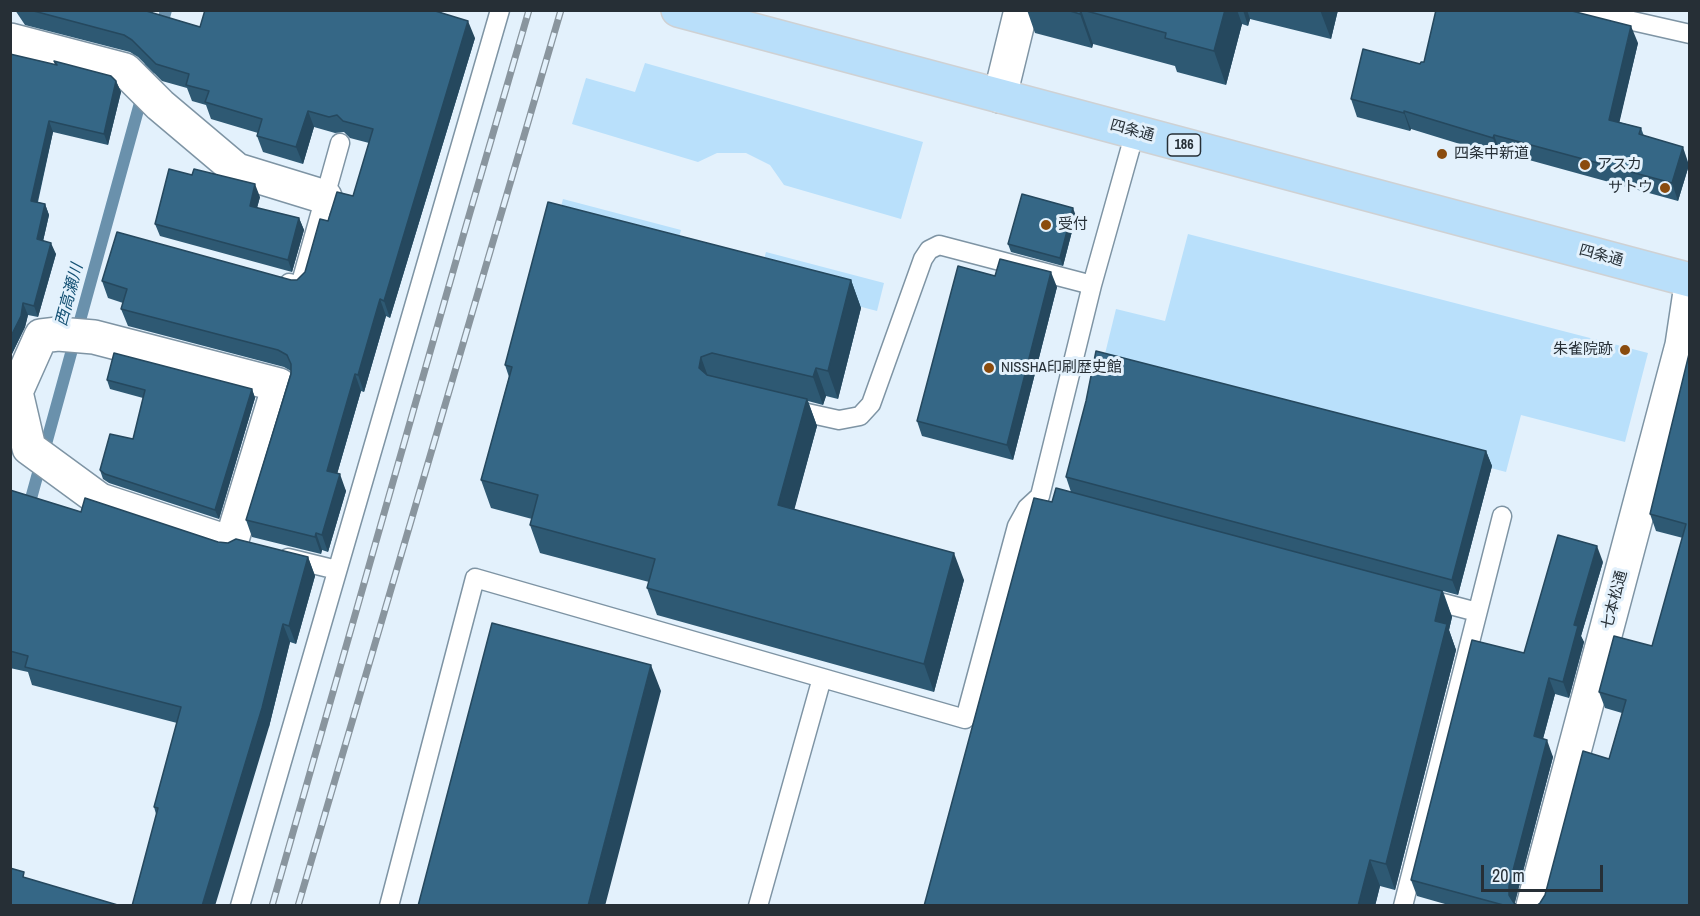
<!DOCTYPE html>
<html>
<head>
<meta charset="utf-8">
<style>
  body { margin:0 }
  #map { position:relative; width:1700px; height:916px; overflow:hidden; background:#e3f1fc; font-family:"Archivo Narrow",sans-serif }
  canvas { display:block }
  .frame { position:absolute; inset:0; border:12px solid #262f36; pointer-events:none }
  .scale { position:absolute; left:1481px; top:865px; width:122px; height:27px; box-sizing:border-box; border:3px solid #262f36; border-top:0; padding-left:8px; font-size:18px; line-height:21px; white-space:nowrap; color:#262f36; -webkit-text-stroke:4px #e3f1fc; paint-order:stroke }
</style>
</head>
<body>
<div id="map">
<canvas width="1700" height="916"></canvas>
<div class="frame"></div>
<div class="scale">20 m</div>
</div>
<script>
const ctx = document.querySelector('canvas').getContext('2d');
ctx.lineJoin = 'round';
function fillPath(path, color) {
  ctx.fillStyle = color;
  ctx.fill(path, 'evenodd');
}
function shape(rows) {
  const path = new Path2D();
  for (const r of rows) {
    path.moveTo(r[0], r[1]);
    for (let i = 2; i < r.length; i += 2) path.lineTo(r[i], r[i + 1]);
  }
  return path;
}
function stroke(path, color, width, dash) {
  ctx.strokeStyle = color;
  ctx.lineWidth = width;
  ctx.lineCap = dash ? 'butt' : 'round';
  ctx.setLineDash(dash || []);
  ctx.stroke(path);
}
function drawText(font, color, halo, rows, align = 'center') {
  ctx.font = font + ' "Archivo Narrow","Noto Sans JP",sans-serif';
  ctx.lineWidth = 6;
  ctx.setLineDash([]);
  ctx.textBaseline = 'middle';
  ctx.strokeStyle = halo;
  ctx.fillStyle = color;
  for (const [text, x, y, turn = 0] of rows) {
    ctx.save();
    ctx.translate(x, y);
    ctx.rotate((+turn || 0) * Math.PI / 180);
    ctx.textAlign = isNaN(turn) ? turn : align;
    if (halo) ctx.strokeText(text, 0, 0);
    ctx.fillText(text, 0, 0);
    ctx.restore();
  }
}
fillPath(shape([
  [645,63,923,142,901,219,784,185,770,165,746,153,717,153,698,162,572,124,586,78,635,92],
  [563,199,681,230,674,257,556,226],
  [1188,234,1648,353,1625,442,1521,415,1506,472,1102,366,1116,309,1165,321],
  [766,252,884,283,877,311,758,280]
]), '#b9e0fb');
stroke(shape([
  [160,32,166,10],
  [27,513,154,52]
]), '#6a91ac', 12);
const lane = shape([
  [1584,10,1690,34],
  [289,283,300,286,340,143],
  [789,409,839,420,860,416,871,404,923,259,929,250,939,245,1092,285],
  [288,558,337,570],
  [1424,598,1477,612],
  [240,906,500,10],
  [389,906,475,578,965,719,1017,526,1027,508,1040,496,1092,285,1135,132],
  [758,906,822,678],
  [1403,906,1502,516]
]);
const street = shape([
  [10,40,125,70,160,105,237,170,325,197],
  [1000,96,1021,10],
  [10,391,16,392,29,448,100,500,231,543,279,385,94,337,58,334,41,336,16,392],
  [1533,906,1682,345,1690,292]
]);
const primary = shape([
  [678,10,1690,280]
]);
stroke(lane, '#7e94a4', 21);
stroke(street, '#7e94a4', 36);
stroke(primary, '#cfd1d3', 36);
stroke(lane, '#fff', 18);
stroke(street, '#fff', 33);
stroke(primary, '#b9dffa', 33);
const rail = shape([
  [272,906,464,233,529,10],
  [298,906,561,10]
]);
stroke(rail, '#89959e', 7);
stroke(rail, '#e3f1fc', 4.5, [14]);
fillPath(shape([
  [15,10,143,10,200,27,475,38,390,318,386,316,364,392,361,391,337,474,346,491,328,552,322,550,321,554,252,537,246,520,291,371,284,367,128,326,121,309,123,303,108,298,102,281,297,280,305,272,328,221,353,196,369,143,350,138,344,132,335,133,314,127,303,164,263,152,257,136,258,133,211,119,206,105,192,101,187,88,162,81,138,57,130,52,25,25],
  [1027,10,1338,10,1331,39,1250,19,1248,26,1242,24,1226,85,1177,72,1175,66,1093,44,1092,48,1035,33],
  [1638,43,1619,122,1641,128,1644,136,1689,165,1678,201,1500,152,1499,156,1411,129,1410,131,1357,117,1351,99,1424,62],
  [10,54,55,65,54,61,116,81,121,92,108,145,53,132,38,202,45,204,49,215,43,241,56,254,38,317,28,315,25,327,10,358],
  [260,197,257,208,299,218,304,230,292,272,160,236,155,224],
  [1076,216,1063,266,1011,252,1008,244],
  [995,276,1057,287,1013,460,922,436,917,421],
  [851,280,861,308,838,399,826,396,823,405,808,401,817,426,794,509,964,580,934,692,657,615,647,588,649,582,540,553,530,525,532,519,491,508,481,480,509,377,505,365],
  [1689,354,1689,906,1540,903,1545,895,1609,759,1622,713,1605,708,1599,692,1652,646,1683,538,1656,531,1650,514],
  [107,380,252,389,255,398,219,519,109,483,103,479,100,470,133,439,143,398,110,389],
  [1486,451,1492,466,1458,595,1443,591,1452,617,1449,630,1456,650,1395,890,1380,886,1375,906,924,906,1052,502,1071,492,1066,477],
  [10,490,81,512,218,542,308,557,315,576,296,644,290,642,269,727,156,814,154,807,177,723,32,685,28,672,10,668],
  [1603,562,1581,636,1584,642,1569,698,1555,694,1543,739,1553,757,1515,902,1515,904,1518,906,1452,906,1417,896,1411,880,1524,653]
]), '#2e5973');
fillPath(shape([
  [1081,10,1093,44,1092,48,1080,14],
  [1225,10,1237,10,1242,24,1226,85,1214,51],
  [1243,10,1247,10,1250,19,1248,26],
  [1320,10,1338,10,1331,39],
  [468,21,475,38,390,318,384,301],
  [1631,26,1638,43,1616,137,1609,120],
  [116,81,121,92,108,145,104,134],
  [308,111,314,127,303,164,296,147],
  [1404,111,1411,129,1410,131,1404,113],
  [49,121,53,132,35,212,31,201],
  [1494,135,1500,152,1499,156,1493,138],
  [1683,147,1689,165,1678,201,1672,183],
  [255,184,260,197,254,218,250,206],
  [45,204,49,215,41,250,37,239],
  [1073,208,1076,216,1063,266,1060,258],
  [299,218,304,230,292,272,288,260],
  [51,243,56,254,38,317,34,306],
  [1051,272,1057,287,1013,460,1007,445],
  [851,280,861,308,838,399,828,371],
  [380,299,386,316,364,392,358,375],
  [23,303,28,315,25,327,10,358,10,338],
  [701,357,711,385,699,368],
  [816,368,826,396,823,405,813,377],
  [355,374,361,391,333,488,327,471],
  [252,389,255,398,219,519,215,510],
  [807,399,817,426,788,533,778,505],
  [1486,451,1492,466,1458,595,1452,580],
  [340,474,346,491,328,552,322,535],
  [316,533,322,550,321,554,315,537],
  [1597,546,1603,562,1581,636,1584,642,1569,698,1563,682,1574,625],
  [954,553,964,580,934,692,924,664],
  [308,557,315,576,296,644,289,626],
  [1442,591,1452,617,1449,630,1456,650,1395,890,1386,864,1435,621],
  [283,624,290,642,269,727,215,906,202,906],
  [651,665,661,691,605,906,588,906],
  [1549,678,1555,694,1539,753,1534,736],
  [1547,740,1553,757,1515,902,1515,906,1509,895,1509,886],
  [1370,860,1380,886,1375,906,1358,906]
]), '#25485e');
const building = shape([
  [30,10,143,10,200,27,205,10,432,10,468,21,384,301,380,299,358,375,355,374,327,471,340,474,322,535,316,533,315,537,246,520,291,374,291,364,287,355,278,350,121,309,127,289,102,281,117,232,291,280,297,280,305,272,320,219,328,221,337,192,353,196,373,129,343,121,337,115,329,117,308,111,296,147,257,136,262,119,205,102,209,91,186,85,189,74,156,64,132,40,124,35,30,10],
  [1067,10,1081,10,1080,14,1067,10],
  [1083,10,1225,10,1214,51,1165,38,1166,33,1083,10],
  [1436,10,1568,10,1631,26,1609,120,1641,128,1639,134,1683,147,1672,183,1494,135,1493,138,1404,111,1404,113,1351,99,1363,49,1420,64,1421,62,1424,62,1436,10],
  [10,54,57,65,54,61,111,76,116,81,104,134,49,121,31,201,45,204,37,239,51,243,34,306,23,303,21,316,10,338,10,54],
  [169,169,192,175,194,169,255,184,250,206,299,218,288,260,155,224,169,169],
  [1022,194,1073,208,1060,258,1008,244,1022,194],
  [548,202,851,280,828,371,816,368,813,377,712,353,701,357,699,368,707,375,807,399,778,505,954,553,924,664,647,588,655,559,530,525,538,495,481,480,512,367,505,365,548,202],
  [1000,259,1051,272,1007,445,917,421,958,266,995,276,1000,259],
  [1096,351,1486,451,1452,580,1066,477,1086,401,1096,351],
  [114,353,252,389,215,510,105,474,100,470,110,434,133,439,145,390,107,380,114,353],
  [1689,354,1689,906,1536,906,1540,903,1545,895,1583,751,1609,759,1626,700,1599,692,1614,636,1652,646,1686,524,1650,514,1689,354],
  [1056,488,1442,591,1435,621,1447,624,1386,864,1370,860,1358,906,924,906,1034,498,1052,502,1056,488],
  [10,490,81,512,85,498,218,542,228,543,236,539,308,557,289,626,283,624,262,708,202,906,132,906,158,808,154,807,181,707,25,667,28,656,10,651,10,490],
  [1558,535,1597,546,1574,625,1578,626,1563,682,1549,678,1534,736,1547,740,1509,886,1509,895,1514,903,1518,906,1507,906,1411,880,1472,640,1524,653,1558,535],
  [492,623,651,665,588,906,418,906,492,623],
  [10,868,24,872,23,877,121,906,10,906,10,868]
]);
fillPath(building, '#356786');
stroke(building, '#25485e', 1.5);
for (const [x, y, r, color] of [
  [1442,154,6,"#8a4c0e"],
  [1585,165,6,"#8a4c0e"],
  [1665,188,6,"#8a4c0e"],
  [1046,225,6,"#8a4c0e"],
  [1625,350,6,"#8a4c0e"],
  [989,368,6,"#8a4c0e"]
]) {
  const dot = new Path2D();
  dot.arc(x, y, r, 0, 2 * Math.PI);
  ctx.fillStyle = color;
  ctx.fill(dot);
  stroke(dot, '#e3f1fc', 2);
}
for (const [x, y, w] of [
  [1184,145,33]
]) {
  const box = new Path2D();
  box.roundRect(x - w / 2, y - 11, w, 22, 4.5);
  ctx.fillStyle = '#e3f1fc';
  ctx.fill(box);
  stroke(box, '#262f36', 1.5);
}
drawText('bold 14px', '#262f36', null, [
  ["186",1184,145]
]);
drawText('15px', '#262f36', '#e3f1fc', [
  ["四条通",1132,131,15],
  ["四条通",1601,256,15],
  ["七本松通",1615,600,-75]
]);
drawText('15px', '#262f36', '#e3f1fc', [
  ["四条中新道",1454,154],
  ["アスカ",1597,165],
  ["サトウ",1653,188,"right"],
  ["受付",1058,225],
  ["朱雀院跡",1613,350,"right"],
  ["NISSHA印刷歴史館",1001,368]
], 'left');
drawText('italic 16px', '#145174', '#e3f1fc', [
  ["西高瀬川",70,295,-75]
]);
</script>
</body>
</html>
